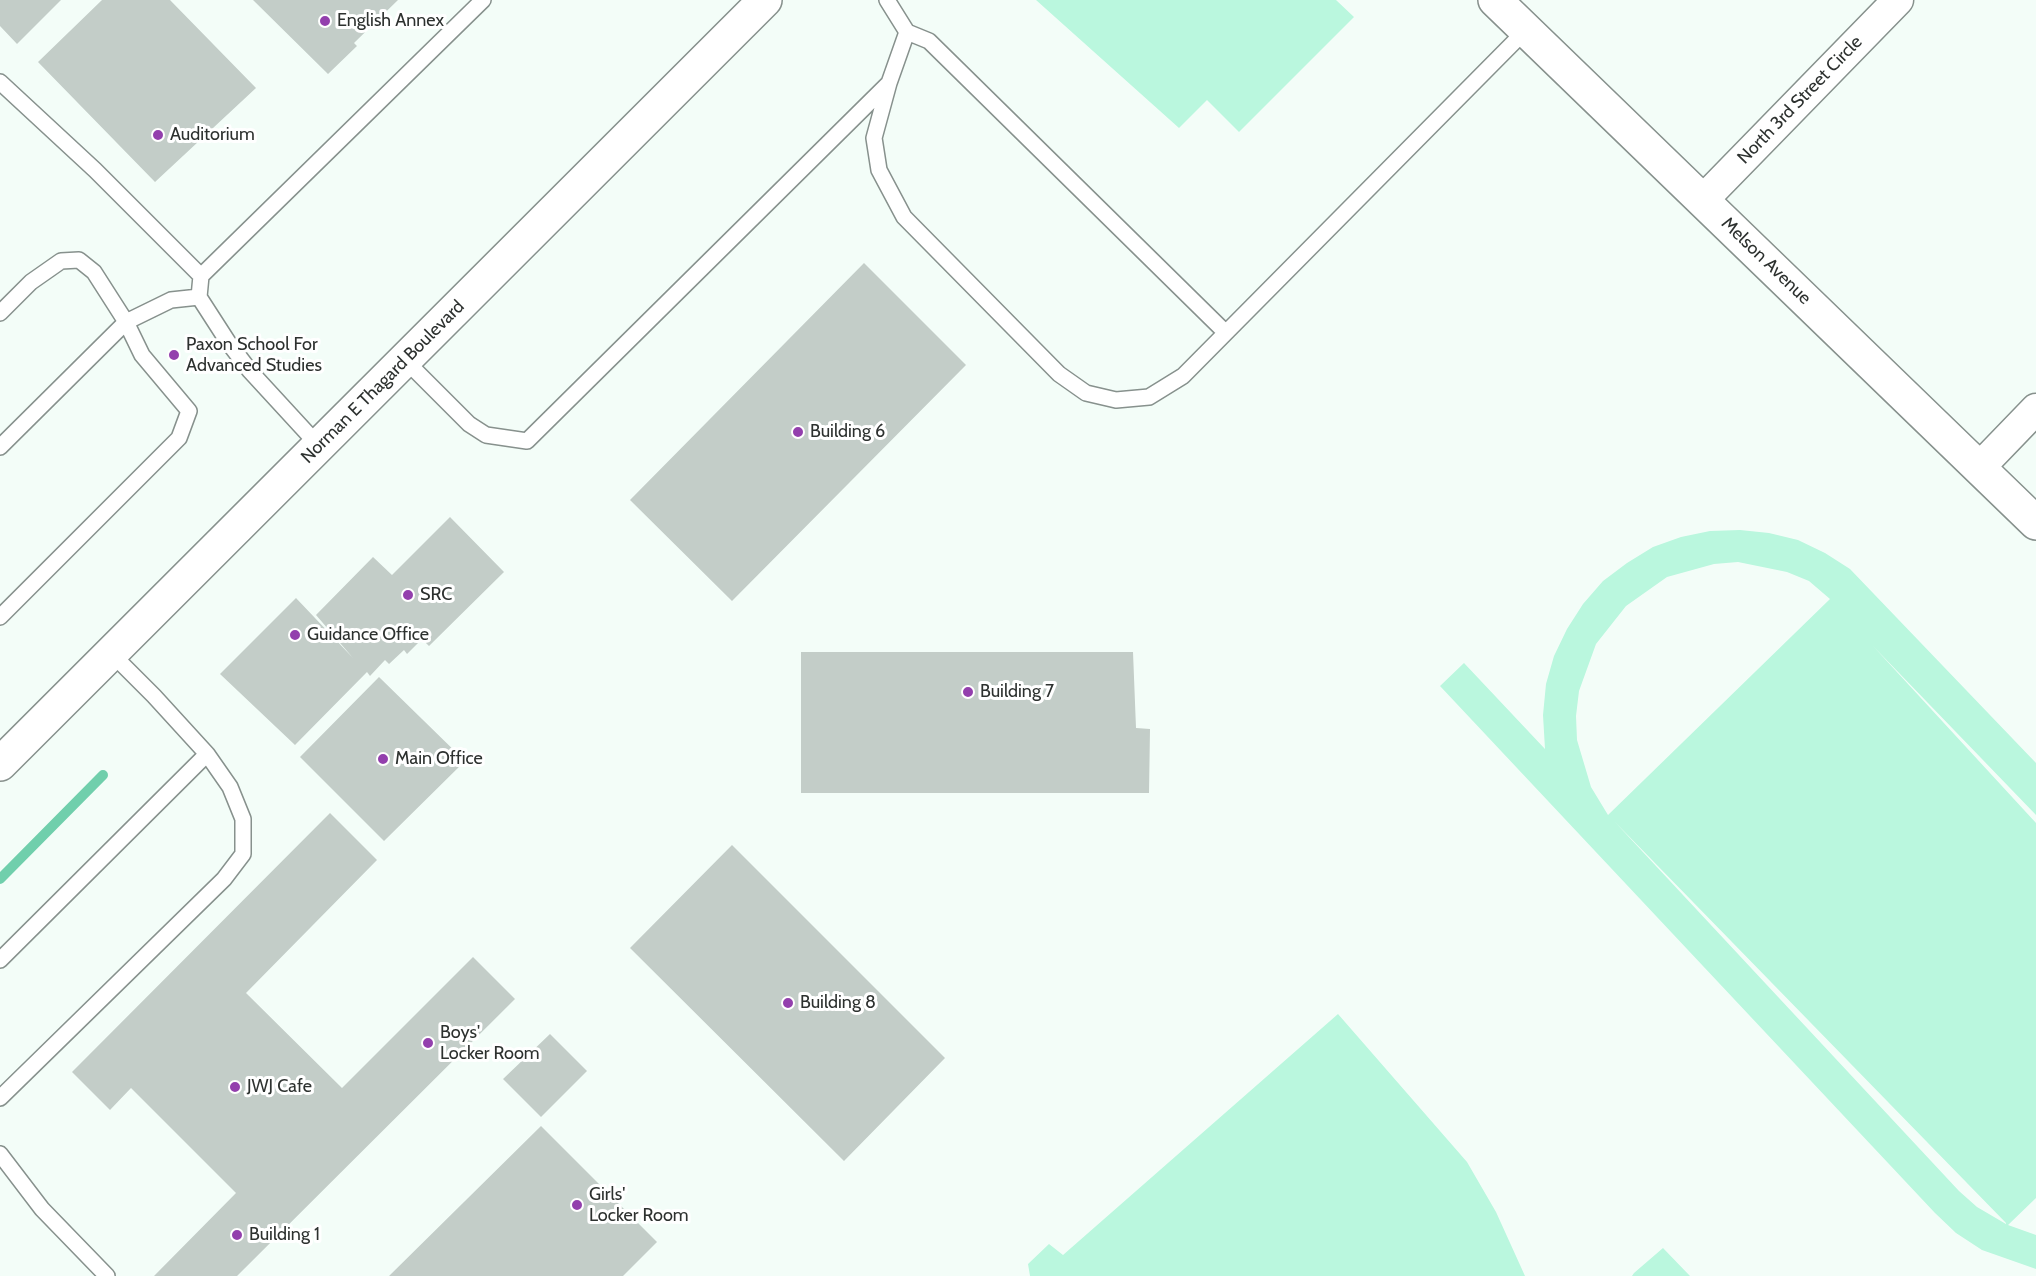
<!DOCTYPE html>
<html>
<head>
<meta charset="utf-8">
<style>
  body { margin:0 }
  canvas { display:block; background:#f3fdf8 }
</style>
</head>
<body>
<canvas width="2036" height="1276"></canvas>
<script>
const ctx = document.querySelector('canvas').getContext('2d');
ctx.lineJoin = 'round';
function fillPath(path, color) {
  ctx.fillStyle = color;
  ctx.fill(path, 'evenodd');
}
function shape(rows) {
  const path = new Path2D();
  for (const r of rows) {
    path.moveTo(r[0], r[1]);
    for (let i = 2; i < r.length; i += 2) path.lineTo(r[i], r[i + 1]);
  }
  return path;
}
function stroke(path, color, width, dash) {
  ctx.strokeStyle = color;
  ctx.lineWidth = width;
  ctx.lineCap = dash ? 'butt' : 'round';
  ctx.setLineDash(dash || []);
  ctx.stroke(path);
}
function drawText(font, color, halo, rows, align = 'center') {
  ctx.font = font + ' Cabin,sans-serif';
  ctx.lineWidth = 6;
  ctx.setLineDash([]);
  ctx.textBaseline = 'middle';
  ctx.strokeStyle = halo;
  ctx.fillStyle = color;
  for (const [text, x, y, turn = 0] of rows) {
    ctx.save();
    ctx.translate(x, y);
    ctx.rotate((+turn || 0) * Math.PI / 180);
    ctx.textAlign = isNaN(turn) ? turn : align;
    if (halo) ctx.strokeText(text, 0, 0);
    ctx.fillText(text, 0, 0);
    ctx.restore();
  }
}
fillPath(shape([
  [1036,0,1336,0,1354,17,1239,132,1207,100,1179,128],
  [1740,530,1769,533,1798,540,1825,553,1850,569,2036,763,2036,815,1873,646,2036,823,2036,1198,2008,1225,2036,1235,2036,1269,1982,1250,1956,1233,1935,1213,1440,686,1464,663,1545,749,1543,715,1546,684,1554,656,1567,629,1583,604,1603,581,1627,563,1653,547,1681,537,1710,531],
  [1738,562,1787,572,1809,581,1830,599,1608,815,1591,787,1577,740,1576,716,1579,691,1596,644,1626,606,1667,577,1714,564],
  [1614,821,2006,1223,2006,1224,1977,1207,1959,1191],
  [1338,1014,1467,1162,1496,1212,1525,1276,1030,1276,1028,1264,1049,1244,1063,1255],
  [1663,1248,1690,1276,1632,1276,1634,1273]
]), '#baf7de');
stroke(shape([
  [0,879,103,775]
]), '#70cfac', 10);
fillPath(shape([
  [0,0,61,0,17,44,0,26],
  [102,0,170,0,256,88,155,182,38,62],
  [253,0,398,0,354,43,357,46,328,74],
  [864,263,966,365,732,601,630,500],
  [450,517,504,572,429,646,422,639,407,654,404,650,389,664,385,660,370,676,367,672,295,745,220,674,296,598,353,658,316,615,373,557,392,575],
  [801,652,1133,652,1136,728,1150,729,1149,793,801,793],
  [379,677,465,761,384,841,300,757],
  [330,813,377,860,246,993,342,1088,473,957,515,999,237,1276,154,1276,236,1193,131,1088,110,1110,72,1072],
  [732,845,945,1058,844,1161,630,948],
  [550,1034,587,1071,541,1117,503,1079],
  [541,1126,657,1242,623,1276,389,1276]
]), '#c3cdc8');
const service = shape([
  [887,0,907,32,889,83,874,138,879,170,904,217,1059,374,1086,393,1116,400,1149,397,1183,376,1526,30],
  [907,32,929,41,1225,332],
  [0,82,95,170,201,276],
  [0,313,31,282,61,261,79,260,94,272,126,322,142,355,189,411,179,438,0,617],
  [405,360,469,424,486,435,527,441,889,83],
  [319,446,250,371,228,342,199,297,201,276,483,0],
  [0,447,126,322,171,300,199,297],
  [0,960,207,754],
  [0,1098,224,879,243,854,243,819,230,787,207,754,154,696,110,652],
  [0,1154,42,1209,107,1276]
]);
const minor = shape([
  [1703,200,1898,0],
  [1979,468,2036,409]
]);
const tertiary = shape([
  [1495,0,2036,523],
  [0,764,765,0]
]);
stroke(service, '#87918d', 18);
stroke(minor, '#87918d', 33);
stroke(tertiary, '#87918d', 36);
stroke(service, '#fff', 15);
stroke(minor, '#fff', 30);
stroke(tertiary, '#fff', 33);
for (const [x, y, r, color] of [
  [325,21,6,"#933fad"],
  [158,135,6,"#933fad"],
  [174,355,6,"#933fad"],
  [798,432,6,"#933fad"],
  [408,595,6,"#933fad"],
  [295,635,6,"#933fad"],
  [968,692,6,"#933fad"],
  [383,759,6,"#933fad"],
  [788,1003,6,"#933fad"],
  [428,1043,6,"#933fad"],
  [235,1087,6,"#933fad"],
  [577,1205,6,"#933fad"],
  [237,1235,6,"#933fad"]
]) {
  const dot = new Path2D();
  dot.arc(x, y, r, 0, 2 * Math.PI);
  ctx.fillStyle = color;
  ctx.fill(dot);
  stroke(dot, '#fff', 2);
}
drawText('18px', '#2d312f', '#fff', [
  ["English Annex",337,21],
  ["Auditorium",170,135],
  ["Paxon School For",186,345],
  ["Advanced Studies",186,366],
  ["Building 6",810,432],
  ["SRC",420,595],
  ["Guidance Office",307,635],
  ["Building 7",980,692],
  ["Main Office",395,759],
  ["Building 8",800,1003],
  ["Boys'",440,1033],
  ["Locker Room",440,1054],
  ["JWJ Cafe",247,1087],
  ["Girls'",589,1195],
  ["Locker Room",589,1216],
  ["Building 1",249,1235]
], 'left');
drawText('18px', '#2d312f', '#fff', [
  ["North 3rd Street Circle",1800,100,-46],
  ["Melson Avenue",1766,261,44],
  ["Norman E Thagard Boulevard",383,382,-45]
]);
</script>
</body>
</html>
